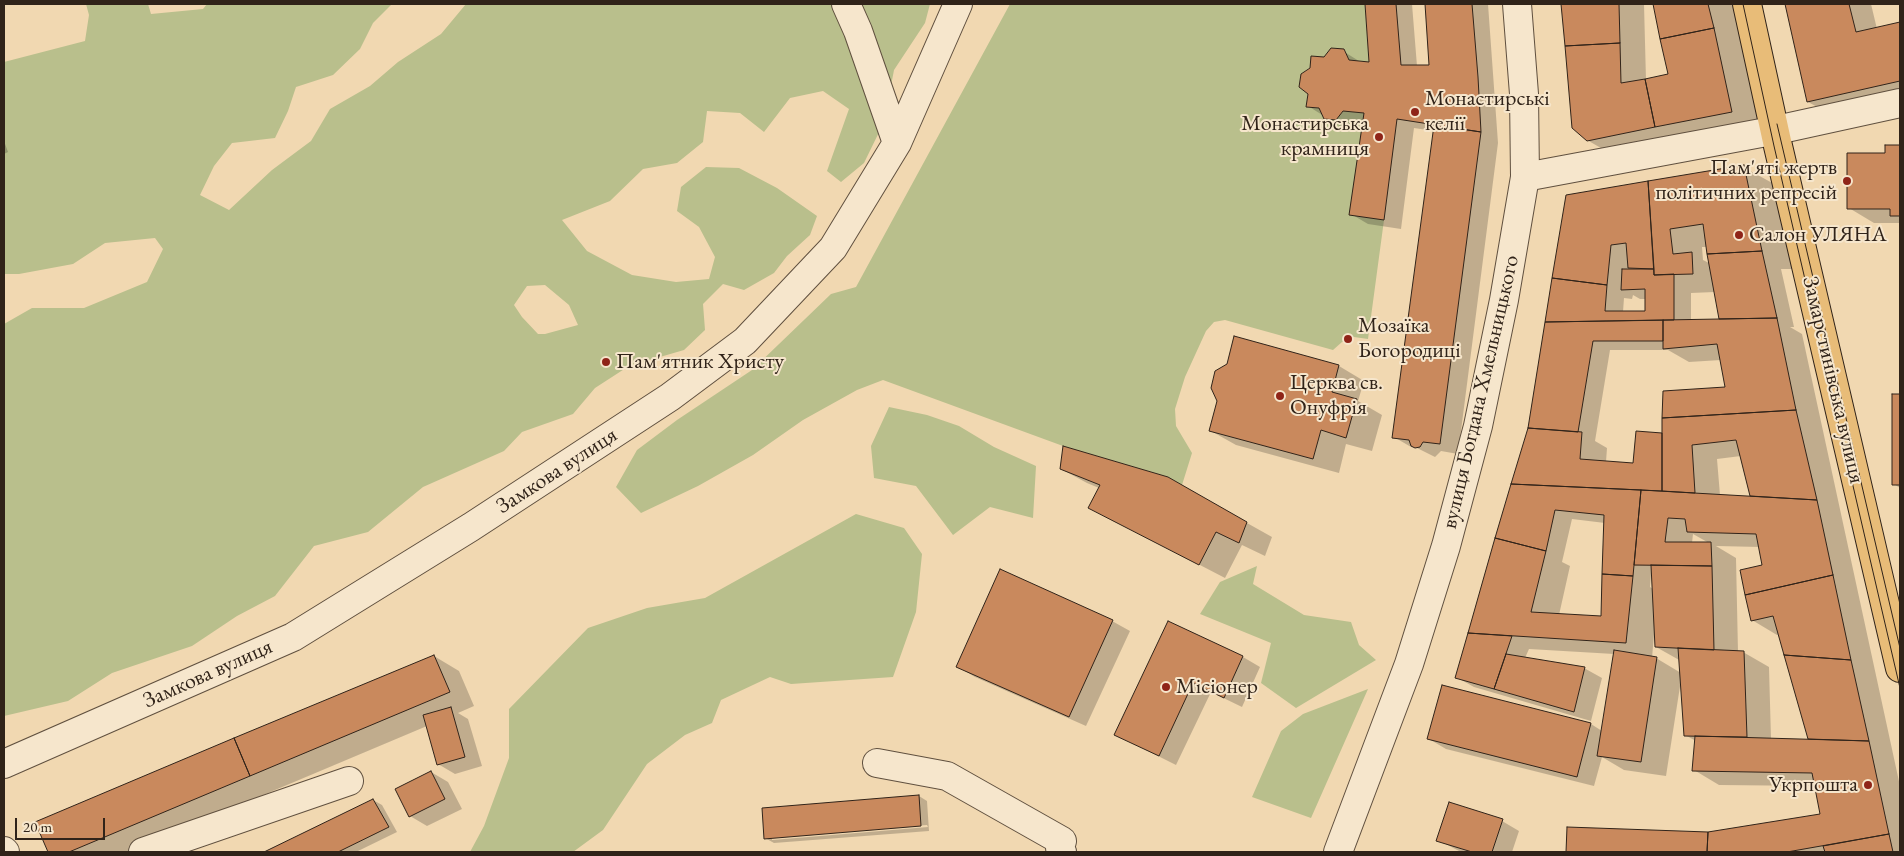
<!DOCTYPE html>
<html>
<head>
<meta charset="utf-8">
<style>
  body { margin:0 }
  #map { position:relative; width:1904px; height:856px; overflow:hidden; background:#f1d8b1; font-family:"EB Garamond",serif }
  canvas { display:block }
  .frame { position:absolute; inset:0; border:5px solid #302319; pointer-events:none }
  .scale { position:absolute; left:15px; top:818px; width:90px; height:22px; box-sizing:border-box; border:2px solid #302319; border-top:0; padding-left:6px; font-size:15px; line-height:18px; white-space:nowrap; color:#302319; -webkit-text-stroke:4px #f6e6cc; paint-order:stroke }
</style>
</head>
<body>
<div id="map">
<canvas width="1904" height="856"></canvas>
<div class="frame"></div>
<div class="scale">20 m</div>
</div>
<script>
const ctx = document.querySelector('canvas').getContext('2d');
ctx.lineJoin = 'round';
function fillPath(path, color) {
  ctx.fillStyle = color;
  ctx.fill(path, 'evenodd');
}
function shape(rows) {
  const path = new Path2D();
  for (const r of rows) {
    path.moveTo(r[0], r[1]);
    for (let i = 2; i < r.length; i += 2) path.lineTo(r[i], r[i + 1]);
  }
  return path;
}
function stroke(path, color, width, dash) {
  ctx.strokeStyle = color;
  ctx.lineWidth = width;
  ctx.lineCap = dash ? 'butt' : 'round';
  ctx.setLineDash(dash || []);
  ctx.stroke(path);
}
function drawText(font, color, halo, rows, align = 'center') {
  ctx.font = font + ' "EB Garamond",serif';
  ctx.lineWidth = 4;
  ctx.setLineDash([]);
  ctx.textBaseline = 'middle';
  ctx.strokeStyle = halo;
  ctx.fillStyle = color;
  for (const [text, x, y, turn = 0] of rows) {
    ctx.save();
    ctx.translate(x, y);
    ctx.rotate((+turn || 0) * Math.PI / 180);
    ctx.textAlign = isNaN(turn) ? turn : align;
    if (halo) ctx.strokeText(text, 0, 0);
    ctx.fillText(text, 0, 0);
    ctx.restore();
  }
}
fillPath(shape([
  [86,4,148,4,151,14,203,9,207,4,392,4,373,23,360,49,333,75,296,87,288,111,275,138,232,143,214,166,200,195,229,210,272,170,311,141,330,109,370,86,398,62,441,34,466,4,930,4,925,23,894,70,884,122,864,163,841,182,827,171,849,109,823,91,790,98,764,132,740,113,707,111,703,142,677,163,643,169,610,201,562,220,587,251,632,275,676,282,709,279,715,257,699,227,677,211,681,187,706,167,739,168,777,188,817,216,810,235,787,256,774,273,744,290,723,284,703,304,705,330,684,350,629,366,595,388,573,414,522,432,504,451,423,487,368,532,314,546,275,596,237,616,192,646,112,673,68,701,4,716,4,324,32,308,84,308,147,282,163,249,155,238,105,243,73,264,19,274,4,274,4,62,85,41,89,15],
  [545,285,569,305,578,325,545,334,538,334,522,317,514,305,527,286],
  [1010,4,1365,4,1369,62,1349,60,1344,49,1324,57,1301,74,1299,87,1308,94,1306,107,1319,108,1324,119,1336,120,1343,111,1364,113,1384,220,1368,339,1354,337,1342,342,1333,350,1225,320,1214,322,1206,331,1185,377,1175,409,1176,426,1192,453,1182,485,1168,477,1063,446,883,380,857,390,803,420,753,455,698,486,641,513,616,487,637,450,677,420,752,370,831,294,856,287],
  [889,407,927,415,959,426,994,447,1036,466,1033,518,990,507,953,535,916,486,874,478,871,446],
  [856,514,904,528,922,554,916,612,893,677,791,684,770,677,721,700,712,723,685,735,647,764,603,830,573,852,470,852,484,826,509,758,509,709,588,628,647,608,705,598],
  [1257,566,1253,584,1304,615,1351,622,1359,645,1376,660,1296,708,1261,683,1271,643,1200,614,1220,582],
  [1368,689,1311,818,1252,797,1281,731,1303,714]
]), '#b9bf8c');
fillPath(shape([
  [1366,4,1412,4,1417,66,1430,66,1426,4,1488,4,1498,143,1458,454,1441,451,1435,457,1417,448,1411,447,1394,437,1434,131,1414,128,1401,229,1368,224,1351,214,1364,121,1361,120,1354,129,1343,128,1308,106,1325,59,1343,51,1362,63,1371,64],
  [1562,4,1644,4,1646,80,1669,75,1654,4,1736,4,1764,130,1613,155,1587,140,1574,127],
  [1786,4,1871,4,1877,29,1900,24,1900,101,1834,116,1808,102],
  [4,141,8,152,4,154],
  [1886,146,1900,146,1900,223,1874,223,1849,208,1886,155],
  [1743,167,1776,185,1794,269,1781,269,1794,327,1790,327,1802,334,1900,786,1900,852,1569,852,1567,851,1709,833,1822,815,1816,786,1719,785,1694,770,1696,741,1685,735,1681,680,1666,776,1624,770,1602,757,1594,786,1446,749,1429,739,1591,724,1602,731,1614,654,1529,649,1525,658,1584,668,1602,678,1591,721,1474,687,1456,677,1474,634,1470,632,1529,428,1567,197],
  [1702,247,1708,247,1711,264,1703,260],
  [1647,267,1660,270,1647,270],
  [1715,292,1720,318,1723,320,1691,321,1691,293],
  [1633,295,1640,299,1646,299,1646,312,1623,312,1624,298,1632,299],
  [1610,350,1668,350,1689,362,1721,360,1727,388,1664,435,1634,464,1606,462,1607,448,1595,441],
  [1741,456,1751,497,1720,495,1717,459],
  [1572,519,1605,523,1602,618,1559,615,1570,566,1562,562],
  [1693,534,1709,543,1692,543],
  [1716,546,1760,547,1763,566,1752,620,1777,635,1780,634,1809,740,1771,739,1769,667,1743,652,1738,652,1736,558],
  [1651,574,1653,574,1653,589,1650,587],
  [1654,635,1655,636,1656,647,1681,661,1681,673,1656,658,1652,658],
  [1339,366,1364,381,1358,401,1382,415,1372,451,1346,444,1339,473,1236,445,1211,431],
  [1894,395,1900,395,1900,488,1894,484],
  [1061,469,1247,523,1272,537,1265,556,1242,545,1225,578,1090,508,1099,488,1087,483],
  [1112,621,1130,631,1086,726,975,677,958,667],
  [1169,623,1243,657,1260,667,1242,707,1211,692,1176,765,1116,735],
  [434,656,459,671,474,706,458,713,468,719,482,766,455,774,438,764,427,726,128,852,49,852,37,823],
  [431,772,448,782,462,809,427,826,410,816],
  [919,796,927,801,929,831,774,843,765,838],
  [927,825,928,827,772,840,772,837],
  [373,800,382,805,397,832,356,852,267,852],
  [1502,821,1519,831,1512,852,1461,852,1438,840]
]), '#0003');
const building = shape([
  [1365,4,1396,4,1401,65,1429,65,1425,4,1472,4,1478,77,1481,132,1397,119,1384,220,1349,215,1364,113,1343,111,1336,120,1324,119,1319,108,1306,107,1308,94,1299,87,1301,74,1310,68,1311,56,1324,57,1331,48,1344,49,1349,60,1369,62,1365,4],
  [1561,4,1619,4,1620,43,1565,46,1561,4],
  [1653,4,1708,4,1714,28,1660,39,1653,4],
  [1785,4,1849,4,1856,32,1900,22,1900,81,1807,102,1785,4],
  [1714,28,1732,112,1655,127,1645,79,1668,74,1660,39,1714,28],
  [1620,43,1621,83,1645,79,1655,127,1587,141,1572,128,1565,46,1620,43],
  [1434,125,1481,132,1440,444,1423,442,1420,447,1415,448,1411,446,1409,440,1392,438,1434,125],
  [1885,145,1900,145,1900,216,1890,216,1890,209,1847,209,1847,153,1885,153,1885,145],
  [1744,165,1762,251,1707,254,1703,224,1670,229,1673,254,1692,252,1693,274,1654,275,1648,181,1744,165],
  [1648,181,1654,269,1628,268,1626,243,1611,245,1607,285,1552,278,1566,195,1648,181],
  [1762,251,1777,318,1719,319,1707,254,1762,251],
  [1622,269,1654,269,1654,275,1674,274,1674,320,1545,322,1552,278,1607,285,1605,311,1645,311,1645,289,1621,290,1622,269],
  [1777,318,1796,410,1662,418,1663,391,1725,387,1717,344,1663,349,1663,320,1777,318],
  [1663,320,1663,341,1593,341,1578,432,1528,428,1545,322,1663,320],
  [1234,336,1339,365,1332,392,1357,399,1346,438,1321,430,1313,459,1209,431,1217,401,1211,388,1215,371,1227,364,1234,336],
  [1892,394,1900,394,1900,485,1892,485,1892,394],
  [1796,410,1817,500,1750,496,1736,440,1692,445,1695,493,1662,491,1662,418,1796,410],
  [1528,428,1582,432,1580,459,1633,463,1636,431,1662,433,1662,491,1511,484,1528,428],
  [1063,446,1168,477,1182,485,1247,522,1239,543,1216,532,1199,565,1088,508,1100,485,1060,469,1063,446],
  [1511,484,1641,490,1633,576,1602,574,1604,515,1555,510,1546,551,1495,538,1511,484],
  [1641,490,1817,500,1833,575,1745,595,1740,570,1762,565,1756,534,1687,532,1685,519,1668,518,1665,542,1711,542,1712,566,1634,565,1641,490],
  [1495,538,1546,551,1531,612,1601,616,1602,574,1633,576,1626,643,1468,633,1495,538],
  [1651,565,1712,566,1714,650,1655,647,1651,565],
  [1000,569,1113,620,1069,717,956,667,1000,569],
  [1833,575,1851,660,1784,655,1773,616,1751,621,1745,595,1833,575],
  [1168,621,1243,656,1224,698,1193,683,1159,756,1114,735,1168,621],
  [1468,633,1512,636,1494,689,1455,678,1468,633],
  [1678,648,1744,651,1747,737,1684,736,1678,648],
  [1614,650,1657,657,1641,762,1597,756,1614,650],
  [1506,654,1585,667,1574,712,1494,689,1506,654],
  [434,655,450,692,250,776,234,738,434,655],
  [1784,655,1851,660,1869,741,1808,739,1784,655],
  [1442,685,1591,723,1577,777,1427,739,1442,685],
  [451,707,465,757,437,765,423,715,451,707],
  [1695,736,1869,741,1889,834,1787,852,1707,852,1708,832,1820,814,1812,773,1692,771,1695,736],
  [234,738,250,776,69,852,48,852,35,822,234,738],
  [431,771,445,799,409,817,395,789,431,771],
  [919,795,921,826,764,839,762,808,919,795],
  [373,799,389,827,338,852,264,852,373,799],
  [1449,802,1503,819,1492,852,1472,852,1436,841,1449,802],
  [1567,827,1708,832,1707,852,1566,852,1567,827],
  [1889,834,1893,852,1825,852,1823,846,1889,834]
]);
fillPath(building, '#c9895d');
stroke(building, '#302319', 1);
const minor = shape([
  [846,4,858,31,897,143],
  [1525,177,1772,131,1900,103],
  [877,763,947,776,1062,841,1060,848,1062,852],
  [4,764,293,637,471,527,670,397,745,341,833,248,897,143,958,4],
  [4,851,5,852],
  [143,852,349,781],
  [1338,852,1409,664,1446,546,1478,426,1504,300,1525,177,1524,94,1517,4]
]);
const major = shape([
  [1747,4,1778,146,1900,668]
]);
stroke(minor, '#60503f', 30);
stroke(major, '#302319', 30);
stroke(minor, '#f6e6cc', 28);
stroke(major, '#e8bc78', 28);
stroke(shape([
  [1743,4,1774,146,1900,688],
  [1777,124,1900,648]
]), '#302319', 1);
for (const [x, y, r, color] of [
  [1415,112,5,"#8f2418"],
  [1379,137,5,"#8f2418"],
  [1847,181,5,"#8f2418"],
  [1739,235,5,"#8f2418"],
  [1348,339,5,"#8f2418"],
  [606,362,5,"#8f2418"],
  [1280,396,5,"#8f2418"],
  [1166,687,5,"#8f2418"],
  [1868,785,5,"#8f2418"]
]) {
  const dot = new Path2D();
  dot.arc(x, y, r, 0, 2 * Math.PI);
  ctx.fillStyle = color;
  ctx.fill(dot);
  stroke(dot, '#f6e6cc', 2);
}
drawText('22px', '#302319', '#f6e6cc', [
  ["Монастирські",1425,99],
  ["келії",1425,124],
  ["Монастирська",1369,124,"right"],
  ["крамниця",1369,149,"right"],
  ["Пам'яті жертв",1837,168,"right"],
  ["політичних репресій",1837,193,"right"],
  ["Салон УЛЯНА",1749,235],
  ["Мозаїка",1358,326],
  ["Богородиці",1358,351],
  ["Пам'ятник Христу",616,362],
  ["Церква св.",1290,383],
  ["Онуфрія",1290,408],
  ["Місіонер",1176,687],
  ["Укрпошта",1858,785,"right"]
], 'left');
drawText('22px', '#302319', '#f6e6cc', [
  ["Замарстинівська вулиця",1833,380,77],
  ["вулиця Богдана Хмельницького",1481,392,-77],
  ["Замкова вулиця",557,471,-33],
  ["Замкова вулиця",208,674,-24]
]);
</script>
</body>
</html>
